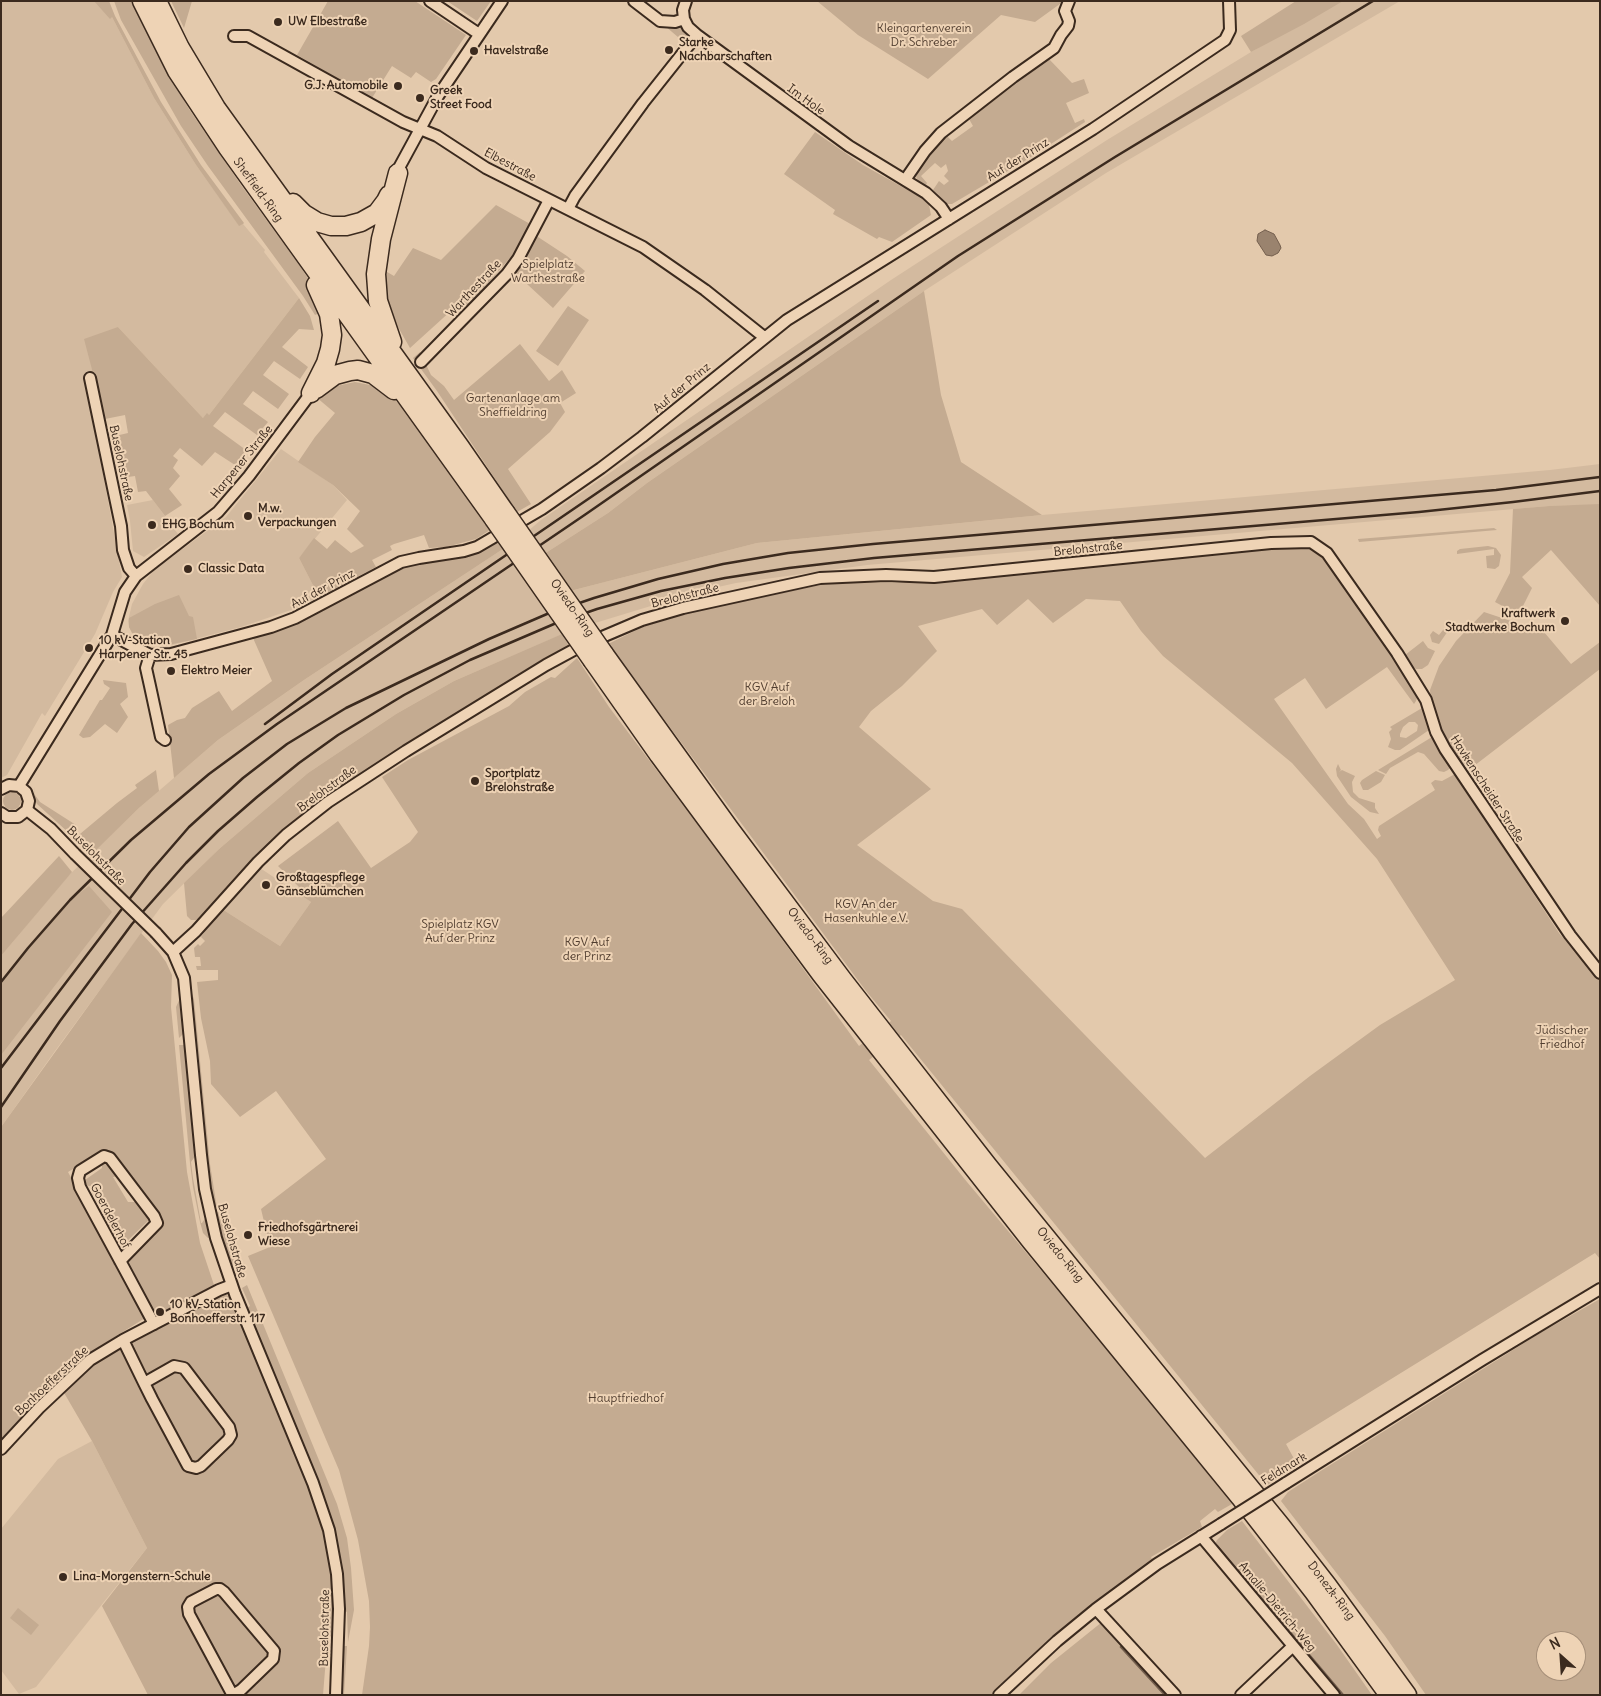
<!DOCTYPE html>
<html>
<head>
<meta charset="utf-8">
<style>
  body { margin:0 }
  #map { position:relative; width:1601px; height:1696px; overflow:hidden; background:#e3c9ac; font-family:Delius,sans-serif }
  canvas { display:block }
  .frame { position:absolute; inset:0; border:2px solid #3b2a1e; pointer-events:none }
  .north { position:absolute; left:1536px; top:1631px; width:50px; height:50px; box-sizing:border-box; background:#eed3b5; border:1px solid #a68f79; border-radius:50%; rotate:334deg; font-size:14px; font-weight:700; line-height:20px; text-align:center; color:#3b2a1e }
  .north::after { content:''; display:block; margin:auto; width:18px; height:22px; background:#3b2a1e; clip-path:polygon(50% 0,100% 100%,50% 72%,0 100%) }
</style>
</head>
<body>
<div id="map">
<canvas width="1601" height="1696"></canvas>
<div class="frame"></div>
<div class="north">N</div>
</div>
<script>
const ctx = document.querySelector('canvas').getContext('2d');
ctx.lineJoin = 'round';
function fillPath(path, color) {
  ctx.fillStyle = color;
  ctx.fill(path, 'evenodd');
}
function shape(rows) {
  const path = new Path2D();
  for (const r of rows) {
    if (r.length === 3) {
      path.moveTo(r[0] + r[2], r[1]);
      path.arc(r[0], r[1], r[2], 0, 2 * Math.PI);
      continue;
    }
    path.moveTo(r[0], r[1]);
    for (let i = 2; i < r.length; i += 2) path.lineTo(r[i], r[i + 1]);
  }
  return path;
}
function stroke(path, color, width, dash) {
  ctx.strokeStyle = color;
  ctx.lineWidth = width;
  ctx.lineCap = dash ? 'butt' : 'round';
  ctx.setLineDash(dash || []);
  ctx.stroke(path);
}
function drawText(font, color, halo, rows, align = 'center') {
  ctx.font = font + ' Delius,sans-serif';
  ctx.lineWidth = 4;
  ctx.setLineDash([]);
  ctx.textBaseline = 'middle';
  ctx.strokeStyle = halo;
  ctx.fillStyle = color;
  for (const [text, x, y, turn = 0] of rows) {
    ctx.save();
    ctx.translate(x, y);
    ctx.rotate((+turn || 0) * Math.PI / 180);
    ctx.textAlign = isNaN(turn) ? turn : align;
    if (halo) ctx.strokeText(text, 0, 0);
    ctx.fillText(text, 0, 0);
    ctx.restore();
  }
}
fillPath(shape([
  [1,1,106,1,112,17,154,98,196,165,239,225,243,224,265,250,264,252,299,298,209,415,203,418,118,327,96,388,88,391,122,577,113,592,95,634,78,662,45,716,42,713,7,775,1,778],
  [1338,1,1400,1,1106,173,924,291,647,483,608,513,544,554,528,531,541,520,891,280,1107,140,1251,52],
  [281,449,333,485,347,500,299,558,319,597,294,609,241,627,172,645,163,646,150,644,134,635,129,627,128,621,132,604,143,584,154,570,226,517],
  [1600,464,1600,504,1596,505,1549,506,867,565,736,583,700,591,572,630,454,681,396,714,308,773,219,849,163,904,55,1051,1,1127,1,956,67,877,139,808,218,740,304,680,506,547,570,591,757,543,1042,515,1550,470],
  [153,500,178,534,144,557,133,551,130,521,127,505],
  [260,868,311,902,280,946,222,909],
  [92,1441,147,1548,36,1687,19,1694,1,1670,1,1529,58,1459]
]), '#d3ba9f');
fillPath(shape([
  [94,1,109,1,115,16,161,102,201,165,244,223,243,224,239,226,196,165,154,98,112,17,110,19],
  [114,1,132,1,158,55,189,109,241,185,300,266,313,286,324,311,315,315,303,296,208,166,181,126,121,20],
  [171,1,192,1,184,28],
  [328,1,415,1,466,35,436,79,431,82,416,72,411,78,392,66,372,98,297,55],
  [447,1,491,1,477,21],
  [817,1,1064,1,1035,22,1001,15,928,79,858,35],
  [1296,1,1343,1,1304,24,1251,52,1241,36],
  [680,24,687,35,685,43,665,26],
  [1049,59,1072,83,1084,79,1089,93,1066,103,1075,123,1084,119,1085,122,1023,162,952,204,947,204,933,190,939,181,944,185,949,181,944,176,948,171,946,164,941,168,935,163,921,176,927,183,926,185,918,180,916,177,918,170,931,152,947,136,952,141,973,126,969,119],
  [815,132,863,165,924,199,929,205,931,215,892,242,879,237,877,239,833,214,835,210,784,174],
  [496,205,532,225,517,250,469,305,453,309,410,348,398,327,385,295,382,269,394,276,413,248,441,260],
  [535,235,567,256,585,271,553,308,515,273],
  [924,291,941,395,961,462,1042,515,757,543,570,591,544,554,608,513,647,483],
  [299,298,310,316,314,330,299,329,282,347,308,367,300,379,274,361,263,375,289,394,278,409,253,391,243,404,268,422,257,435,225,412,213,426,246,450,235,465,215,452,202,466,180,448,173,456,178,460,173,468,180,476,169,489,182,505,165,516,146,491,138,492,135,476,121,478,111,437,128,433,125,415,105,419,84,339,118,327,203,418,207,413,209,415],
  [568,306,589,320,558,366,536,351],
  [520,344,549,381,562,370,576,393,560,403,565,412,550,432,508,469,531,504,517,512,437,391,413,358,420,352,431,375,444,386,454,400],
  [355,382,375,386,394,399,403,408,440,460,478,506,493,528,476,539,446,547,429,548,424,535,394,544,390,546,392,550,372,560,376,567,319,597,299,558,314,538,327,549,335,540,351,553,364,546,347,529,360,511,333,485,298,462,315,437,335,413,316,397,327,388],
  [1600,504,1600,606,1551,550,1522,577,1532,588,1522,608,1512,611,1495,602,1510,573,1513,509,1549,506],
  [1494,528,1497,530,1359,542,1358,539],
  [501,539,506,547,304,680,218,740,174,778,168,725,177,720,185,718,192,708,219,691,232,711,272,681,253,638,298,622,407,565,477,554],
  [1301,546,1315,551,1328,564,1411,686,1417,698,1416,701,1414,704,1387,667,1326,709,1305,678,1274,699,1348,804,1364,819,1377,839,1381,836,1378,830,1379,826,1435,790,1431,783,1435,780,1442,781,1455,774,1559,933,1600,981,1600,1259,1595,1253,1286,1444,1298,1466,1267,1485,901,1035,869,1060,967,1182,1102,1343,1232,1504,1218,1512,1215,1509,1200,1521,1202,1527,1151,1557,1152,1559,1133,1575,1088,1609,1042,1647,992,1695,362,1695,369,1646,370,1627,369,1601,358,1540,339,1470,248,1256,270,1247,261,1209,326,1159,276,1091,240,1117,211,1084,210,1061,201,1018,197,982,218,980,218,970,197,970,196,966,201,966,200,957,195,957,194,948,198,944,200,946,205,941,201,937,222,909,280,946,311,902,296,892,299,887,278,866,338,821,371,868,410,842,418,832,382,777,408,760,509,706,525,692,551,677,555,678,577,658,609,707,729,866,859,1046,891,1021,866,991,608,644,659,619,820,585,861,582,896,583,926,581,1278,547],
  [1028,599,1053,623,1086,599,1120,601,1141,631,1163,656,1292,763,1377,859,1455,980,1380,1025,1310,1076,1205,1158,962,909,933,901,857,845,931,789,859,727,871,711,902,686,937,651,918,626,982,609,997,625],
  [1488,546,1496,548,1501,555,1499,566,1495,569,1487,568,1486,556,1494,555,1494,549,1457,554,1457,551,1460,549],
  [179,595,189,616,193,617,197,639,163,646,150,644,139,639,132,633,129,627,129,618,155,604],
  [1484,612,1544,632,1571,664,1600,642,1600,669,1470,769,1458,759,1443,734,1431,703,1430,690,1439,666,1456,641],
  [1447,625,1450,628,1439,644,1432,642,1430,635,1433,631,1439,635],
  [562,634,569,646,338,789,281,833,228,888,204,915,196,920,191,920,187,916,184,883,219,849,308,773,396,714,454,681],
  [1423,641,1428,648,1435,651,1428,665,1422,669,1416,669,1412,667,1405,655],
  [103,680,126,683,128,697,120,704,128,717,117,733,105,724,90,737,83,738,79,735,100,700,102,700,110,688,104,684],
  [1422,708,1429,730,1400,750,1395,750,1388,747,1391,739,1389,732,1392,729,1390,727],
  [1409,722,1415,722,1418,725,1417,731,1406,738,1400,737,1400,734,1403,727],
  [1432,737,1450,768,1448,770,1444,772,1439,771,1424,754,1418,752,1390,768,1386,774,1378,770],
  [1338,764,1341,770,1339,772,1342,770,1355,776,1352,782,1353,792,1359,798,1375,803,1375,808,1379,814,1370,812,1351,797,1337,776,1336,769],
  [156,770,159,791,139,808,91,855,74,839,117,803,137,788,135,785],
  [1376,771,1385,775,1381,782,1368,790,1363,790,1360,783,1362,780],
  [34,787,35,795,40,802,76,825,70,834,37,804,35,800],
  [12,801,9],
  [59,856,72,872,1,956,1,918],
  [89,886,112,912,1,1055,1,982,28,948,70,900],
  [141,933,158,951,166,962,172,975,171,1007,187,1172,200,1243,214,1285,155,1316,127,1263,155,1233,161,1223,100,1153,68,1172,145,1318,89,1353,51,1387,1,1439,1,1127],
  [192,994,194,999,210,1164,217,1208,214,1209,208,1175,202,1120,191,1005],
  [181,996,184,1033,179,1038,176,1007],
  [179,1045,185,1045,196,1155,191,1162,193,1178,201,1223,202,1223,206,1217,211,1237,208,1238,203,1233,200,1222,193,1187,190,1163],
  [101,1160,106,1160,120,1176,113,1177,128,1202,139,1202,151,1218,124,1244,119,1237,113,1240,99,1214,108,1214,94,1187,85,1185,85,1180,102,1168],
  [218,1212,236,1261,231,1266,221,1239,215,1213],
  [247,1285,337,1504,347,1538,351,1568,354,1610,348,1642,347,1612,345,1611,342,1571,330,1516,247,1308,250,1306,242,1288],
  [223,1294,229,1296,234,1301,316,1505,328,1543,332,1572,334,1638,332,1638,328,1633,323,1695,148,1695,102,1606,147,1548,92,1441,63,1391,98,1361],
  [1600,1299,1600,1695,1426,1695,1385,1636,1281,1501,1288,1492,1319,1472,1540,1333],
  [1546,1641,1576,1641,1576,1671,1546,1671],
  [1242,1521,1337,1645,1372,1695,1341,1695,1215,1544,1217,1540,1227,1530],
  [18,1608,39,1625,31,1635,10,1618],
  [1102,1622,1168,1695,1019,1695,1051,1663],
  [343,1646,347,1646,344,1695,341,1695]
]), '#c4ab91');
const water = shape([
  [1265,230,1274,234,1280,245,1281,248,1278,253,1272,256,1266,255,1257,241,1258,234,1265,230]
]);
fillPath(water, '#9a836e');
stroke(water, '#745f4e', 1);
stroke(shape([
  [1217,1546,1343,1695],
  [1121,1647,1165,1695]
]), '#745f4e', 2.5);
const minor = shape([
  [430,1,479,34],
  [634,1,660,21,675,22,684,19],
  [697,35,849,146,926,193,941,207,949,219],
  [234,36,248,36,403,122,437,136,486,168,643,247,705,290,764,337],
  [398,173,400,166,438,96,502,1],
  [905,180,925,151,941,133,1013,77,1054,48,1061,35,1068,26,1069,21,1065,11,1069,1],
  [568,209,575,196,643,103,697,35,688,27,684,19,683,10,686,1],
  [421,362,507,274,518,259,549,200],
  [90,378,121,526,123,550,129,568,136,576],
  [112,635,150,655,171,654,271,627,295,618,401,562,419,558,464,551,477,547,542,509,601,468,642,437,787,320,1093,129,1225,40,1230,30,1229,1],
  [150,655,146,668,150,686,161,737,165,740],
  [19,786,112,635,125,592,136,576,218,512,249,476,311,393],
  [1,789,9,785,19,786,26,792,29,801,27,810,18,817,7,817,1,813],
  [27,810,51,829,75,854],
  [156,933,173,952,184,978,201,1155,205,1189,216,1238,235,1294,313,1483,329,1530,337,1574,339,1609,336,1695],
  [173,952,196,931,258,862,286,835,328,802,406,751,546,665,581,646,642,620,683,608,820,578,886,575,934,577,1271,543,1311,542,1327,553,1397,653,1426,700,1436,732,1445,749,1570,935,1600,973],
  [120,1261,157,1223,154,1216,110,1158,104,1156,80,1171,78,1178,80,1187,125,1270,154,1324],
  [123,1340,144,1383,152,1399,188,1466,196,1468,201,1466,228,1440,231,1435,229,1427,184,1368,174,1366,144,1383],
  [1,1449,39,1408,90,1360,123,1340,219,1290,232,1285],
  [1286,1483,1482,1360,1600,1289],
  [1201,1536,1334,1695],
  [1096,1609,1175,1695],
  [233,1695,241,1690,273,1659,274,1651,224,1592,220,1589,216,1589,191,1602,188,1607,189,1614,231,1692,233,1695],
  [999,1695,1057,1641,1096,1609,1157,1564,1221,1524],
  [1241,1695,1293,1646]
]);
const trunk = shape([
  [142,1,177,71,228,148,494,519],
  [157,1,180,48,216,108,460,447,505,512],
  [293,203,304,214,317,222,331,226,346,226,361,222,377,213,386,201,389,195],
  [392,342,378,301,376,274,381,239,398,173],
  [316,389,335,375,350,371,358,370,373,374,394,390],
  [311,393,326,363,330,349,332,335,329,314,316,285],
  [604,654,729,828,842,979,988,1166,1281,1526,1327,1585,1407,1695],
  [593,661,659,755,821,974,1031,1241,1240,1497,1314,1592,1389,1695]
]);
stroke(minor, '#3b2a1e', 14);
stroke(trunk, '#3b2a1e', 21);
stroke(minor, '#eed3b5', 10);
stroke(trunk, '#eed3b5', 18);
stroke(shape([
  [265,724,332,674,878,301],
  [1,982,28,948,70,900,131,840,209,774,277,724,586,514,958,256,1115,157,1373,1],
  [1,1068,150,872,189,827,243,778,287,744,346,708,489,639,547,614,594,598,658,579,723,564,788,553,873,544,1496,490,1600,477],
  [1,1107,60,1021,132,924,186,863,218,831,257,797,299,763,338,735,404,695,470,660,554,624,597,609,661,591,725,578,789,568,874,558,1419,512,1513,502,1600,491]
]), '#3b2a1e', 2.5);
const minorBridge = shape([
  [75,854,156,933],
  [1221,1524,1286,1483]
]);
const trunkBridge = shape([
  [505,512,604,654],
  [494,519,593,661]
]);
stroke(minorBridge, '#3b2a1e', 14, []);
stroke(trunkBridge, '#3b2a1e', 21, []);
stroke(minorBridge, '#eed3b5', 10);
stroke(trunkBridge, '#eed3b5', 18);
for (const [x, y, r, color] of [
  [278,22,5,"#3b2a1e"],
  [669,50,5,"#3b2a1e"],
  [474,51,5,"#3b2a1e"],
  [398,86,5,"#3b2a1e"],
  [420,98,5,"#3b2a1e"],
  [248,516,5,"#3b2a1e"],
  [152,525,5,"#3b2a1e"],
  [188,569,5,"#3b2a1e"],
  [1565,621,5,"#3b2a1e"],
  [89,648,5,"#3b2a1e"],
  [171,671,5,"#3b2a1e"],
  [475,781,5,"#3b2a1e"],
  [266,885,5,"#3b2a1e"],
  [248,1235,5,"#3b2a1e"],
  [160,1312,5,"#3b2a1e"],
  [63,1577,5,"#3b2a1e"]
]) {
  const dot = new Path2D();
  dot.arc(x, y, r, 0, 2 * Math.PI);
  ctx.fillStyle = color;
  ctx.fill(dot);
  stroke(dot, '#eed3b5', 2);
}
drawText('bold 12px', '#3b2a1e', '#eed3b5', [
  ["UW Elbestraße",288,22],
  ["Starke",679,43],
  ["Nachbarschaften",679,57],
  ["Havelstraße",484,51],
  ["G.J. Automobile",388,86,"right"],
  ["Greek",430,91],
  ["Street Food",430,105],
  ["M.w.",258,509],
  ["Verpackungen",258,523],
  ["EHG Bochum",162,525],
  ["Classic Data",198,569],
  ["Kraftwerk",1555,614,"right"],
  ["Stadtwerke Bochum",1555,628,"right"],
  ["10 kV-Station",99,641],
  ["Harpener Str. 45",99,655],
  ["Elektro Meier",181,671],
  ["Sportplatz",485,774],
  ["Brelohstraße",485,788],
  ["Großtagespflege",276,878],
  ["Gänseblümchen",276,892],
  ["Friedhofsgärtnerei",258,1228],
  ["Wiese",258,1242],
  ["10 kV-Station",170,1305],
  ["Bonhoefferstr. 117",170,1319],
  ["Lina-Morgenstern-Schule",73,1577]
], 'left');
drawText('12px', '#503d2f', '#eed3b5', [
  ["Kleingartenverein",924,29],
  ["Dr. Schreber",924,43],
  ["Spielplatz",548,265],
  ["Warthestraße",548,279],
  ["Gartenanlage am",513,399],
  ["Sheffieldring",513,413],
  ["KGV Auf",767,688],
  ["der Breloh",767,702],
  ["KGV An der",866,905],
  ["Hasenkuhle e.V.",866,919],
  ["Spielplatz KGV",460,925],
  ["Auf der Prinz",460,939],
  ["KGV Auf",587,943],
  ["der Prinz",587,957],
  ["Jüdischer",1562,1031],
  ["Friedhof",1562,1045],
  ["Hauptfriedhof",626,1399]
]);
drawText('12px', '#3b2a1e', '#eed3b5', [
  ["Im Hole",806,100,36],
  ["Auf der Prinz",1018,160,-32],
  ["Elbestraße",510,165,28],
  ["Sheffield-Ring",258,190,54],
  ["Warthestraße",474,289,-47],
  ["Auf der Prinz",682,388,-40],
  ["Harpener Straße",242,462,-51],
  ["Buselohstraße",121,463,78],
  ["Brelohstraße",1088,549,-6],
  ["Auf der Prinz",323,589,-28],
  ["Brelohstraße",685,596,-14],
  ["Oviedo-Ring",572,608,55],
  ["Brelohstraße",327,789,-36],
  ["Havkenscheider Straße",1487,789,57],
  ["Buselohstraße",96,856,45],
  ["Oviedo-Ring",810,936,53],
  ["Goerdelerhof",110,1216,62],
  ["Buselohstraße",232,1241,74],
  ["Oviedo-Ring",1060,1255,51],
  ["Bonhoefferstraße",52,1381,-43],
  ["Feldmark",1284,1469,-32],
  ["Donezk-Ring",1331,1591,53],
  ["Amalie-Dietrich-Weg",1277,1607,50],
  ["Buselohstraße",325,1628,-89]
]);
</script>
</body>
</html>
